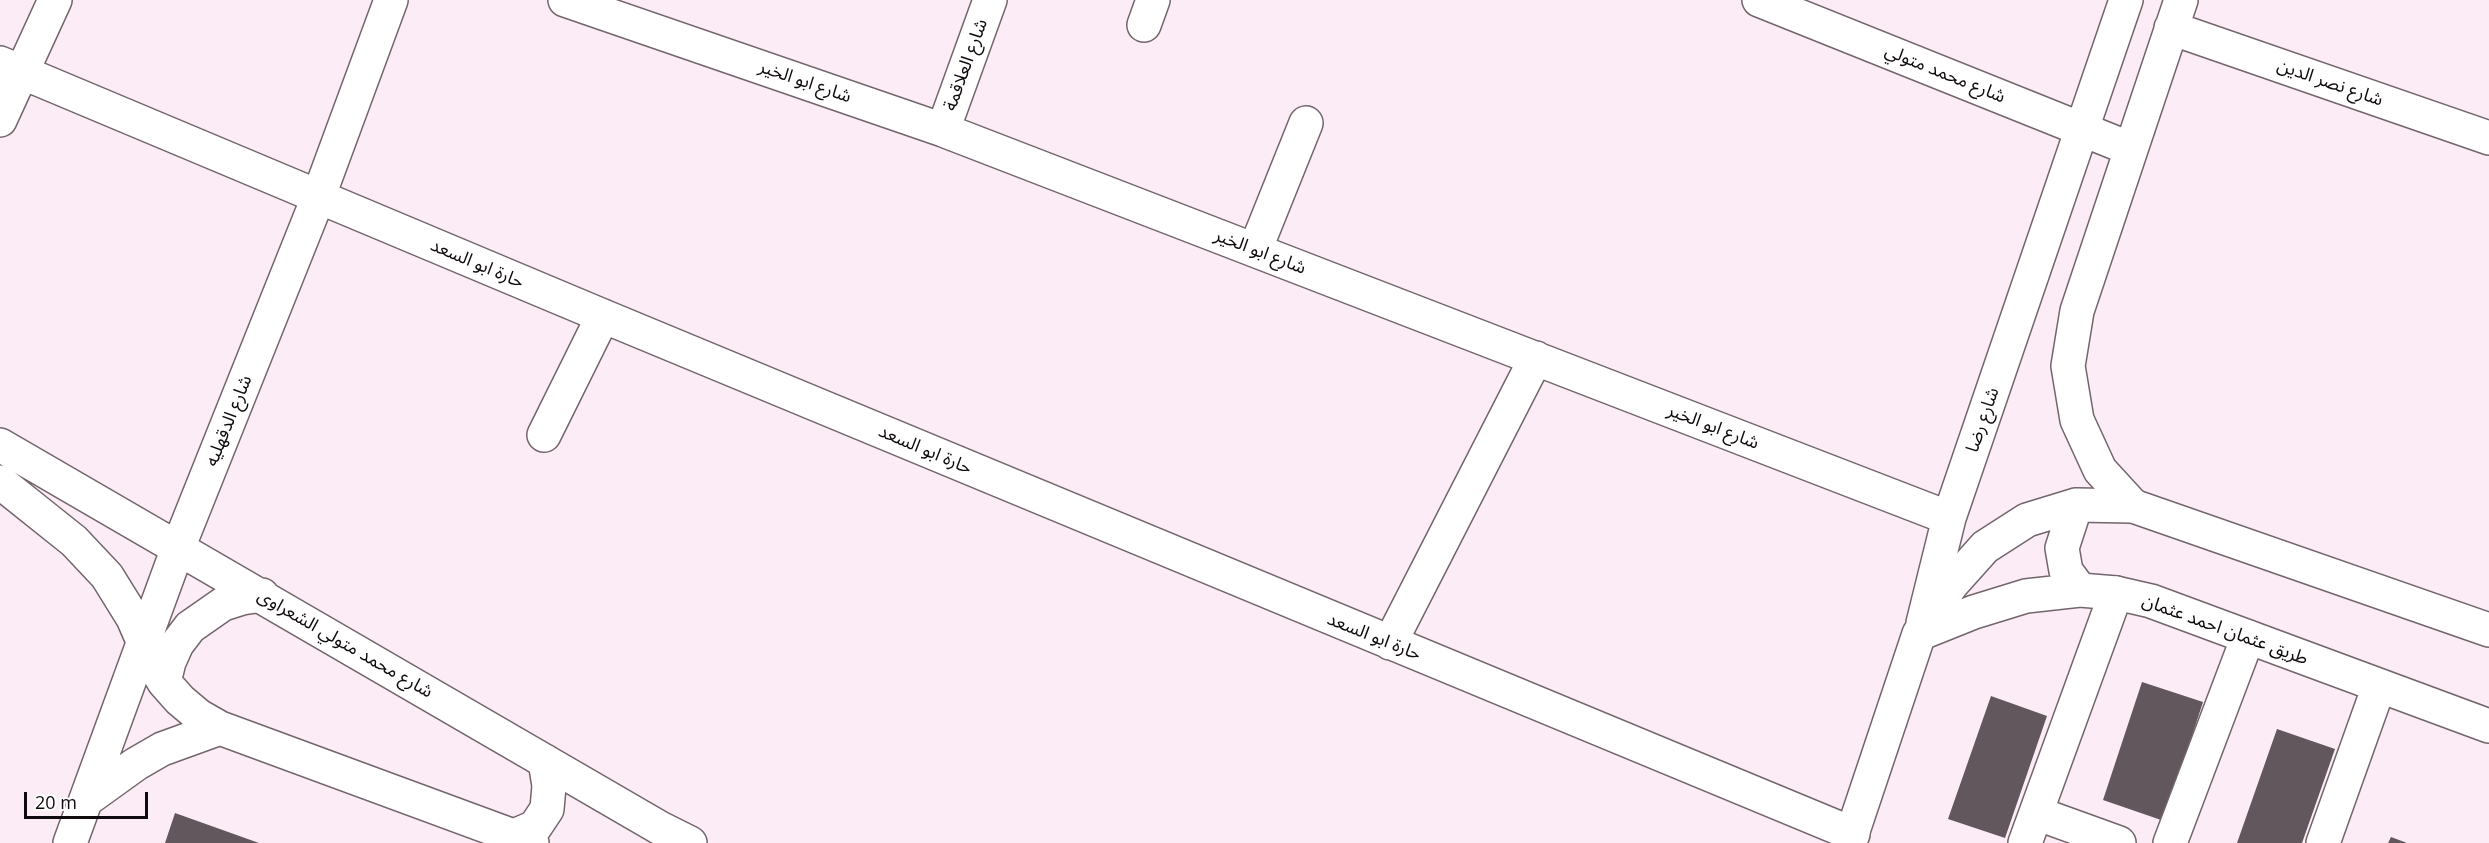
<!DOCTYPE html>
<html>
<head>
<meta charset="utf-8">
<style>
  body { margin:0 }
  #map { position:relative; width:2489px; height:843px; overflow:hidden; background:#fbecf5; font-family:"Open Sans",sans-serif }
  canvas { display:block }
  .scale { position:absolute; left:24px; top:792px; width:124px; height:27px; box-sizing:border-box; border:3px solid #0f0a0d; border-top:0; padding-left:8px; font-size:18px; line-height:21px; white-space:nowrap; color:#0f0a0d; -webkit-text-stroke:4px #fefefe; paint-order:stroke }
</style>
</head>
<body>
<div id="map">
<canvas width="2489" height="843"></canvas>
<div class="scale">20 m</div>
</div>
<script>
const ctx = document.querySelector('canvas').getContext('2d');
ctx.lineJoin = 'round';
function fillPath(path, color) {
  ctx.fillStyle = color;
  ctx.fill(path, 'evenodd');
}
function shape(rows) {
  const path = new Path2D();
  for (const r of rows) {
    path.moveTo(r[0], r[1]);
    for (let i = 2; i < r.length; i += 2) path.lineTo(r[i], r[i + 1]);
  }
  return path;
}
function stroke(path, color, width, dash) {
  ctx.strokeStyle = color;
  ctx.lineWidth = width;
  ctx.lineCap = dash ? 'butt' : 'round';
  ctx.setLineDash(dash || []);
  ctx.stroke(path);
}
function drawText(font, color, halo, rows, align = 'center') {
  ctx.font = font + ' "Open Sans","Noto Sans Arabic",sans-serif';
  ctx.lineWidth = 6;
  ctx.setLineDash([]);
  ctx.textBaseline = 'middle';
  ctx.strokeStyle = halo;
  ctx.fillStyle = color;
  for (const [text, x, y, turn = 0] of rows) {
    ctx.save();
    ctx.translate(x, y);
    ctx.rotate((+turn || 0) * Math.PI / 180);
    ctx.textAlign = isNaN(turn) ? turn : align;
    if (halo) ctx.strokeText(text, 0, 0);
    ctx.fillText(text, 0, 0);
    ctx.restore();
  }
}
fillPath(shape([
  [2142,682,2203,702,2164,821,2103,800],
  [1991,696,2047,716,2005,838,1948,819],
  [2277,729,2335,749,2302,843,2237,843],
  [175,813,259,843,165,843],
  [2391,837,2407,843,2388,843]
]), '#63575e');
const minor = shape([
  [565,0,943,130,1949,518],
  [1759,0,2131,149],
  [1144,25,1153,0],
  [2171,28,2489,138],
  [0,63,603,316,1853,834],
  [0,120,55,0],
  [943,130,990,0],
  [1255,250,1306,123],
  [544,435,603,316],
  [0,445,660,828,690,843],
  [0,482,74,541,107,576,133,618,152,662,164,682,180,700,199,716,220,728,532,843],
  [2133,506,2100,470,2077,420,2068,366,2077,311,2181,0],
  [1923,623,1949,518,2126,0],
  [1390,643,1536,358],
  [164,682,169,662,177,644,190,627,223,604,242,598,262,595],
  [86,800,136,764,162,749,220,728],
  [2036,813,2119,843],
  [514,836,535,827,547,809,549,786,545,761],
  [70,843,178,548,318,198,391,0],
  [2025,843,2116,593],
  [2170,843,2248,637],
  [2323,843,2379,686]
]);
const major = shape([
  [2076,505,2062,548,2066,571,2080,590],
  [1919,634,1974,612,2026,596,2080,590,2116,593,2151,601,2489,726],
  [1849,843,1919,634,1951,585,1985,547,2027,520,2076,505,2133,506,2489,630]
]);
stroke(minor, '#72656c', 36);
stroke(major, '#72656c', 36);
stroke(minor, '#fff', 33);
stroke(major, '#fff', 33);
drawText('18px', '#0f0a0d', '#fefefe', [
  ["شارع العلاقمة",966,65,-70],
  ["شارع محمد متولي",1945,74,22],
  ["شارع ابو الخير",805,82,19],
  ["شارع نصر الدين",2330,83,19],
  ["شارع ابو الخير",1260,252,21],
  ["حارة ابو السعد",477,264,23],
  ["شارع رضا",1983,420,-71],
  ["شارع الدقهليه",229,421,-68],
  ["شارع ابو الخير",1713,427,21],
  ["حارة ابو السعد",925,450,23],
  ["طريق عثمان احمد عثمان",2225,630,20],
  ["حارة ابو السعد",1374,637,22],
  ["شارع محمد متولي الشعراوى",345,644,30]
]);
</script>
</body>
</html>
